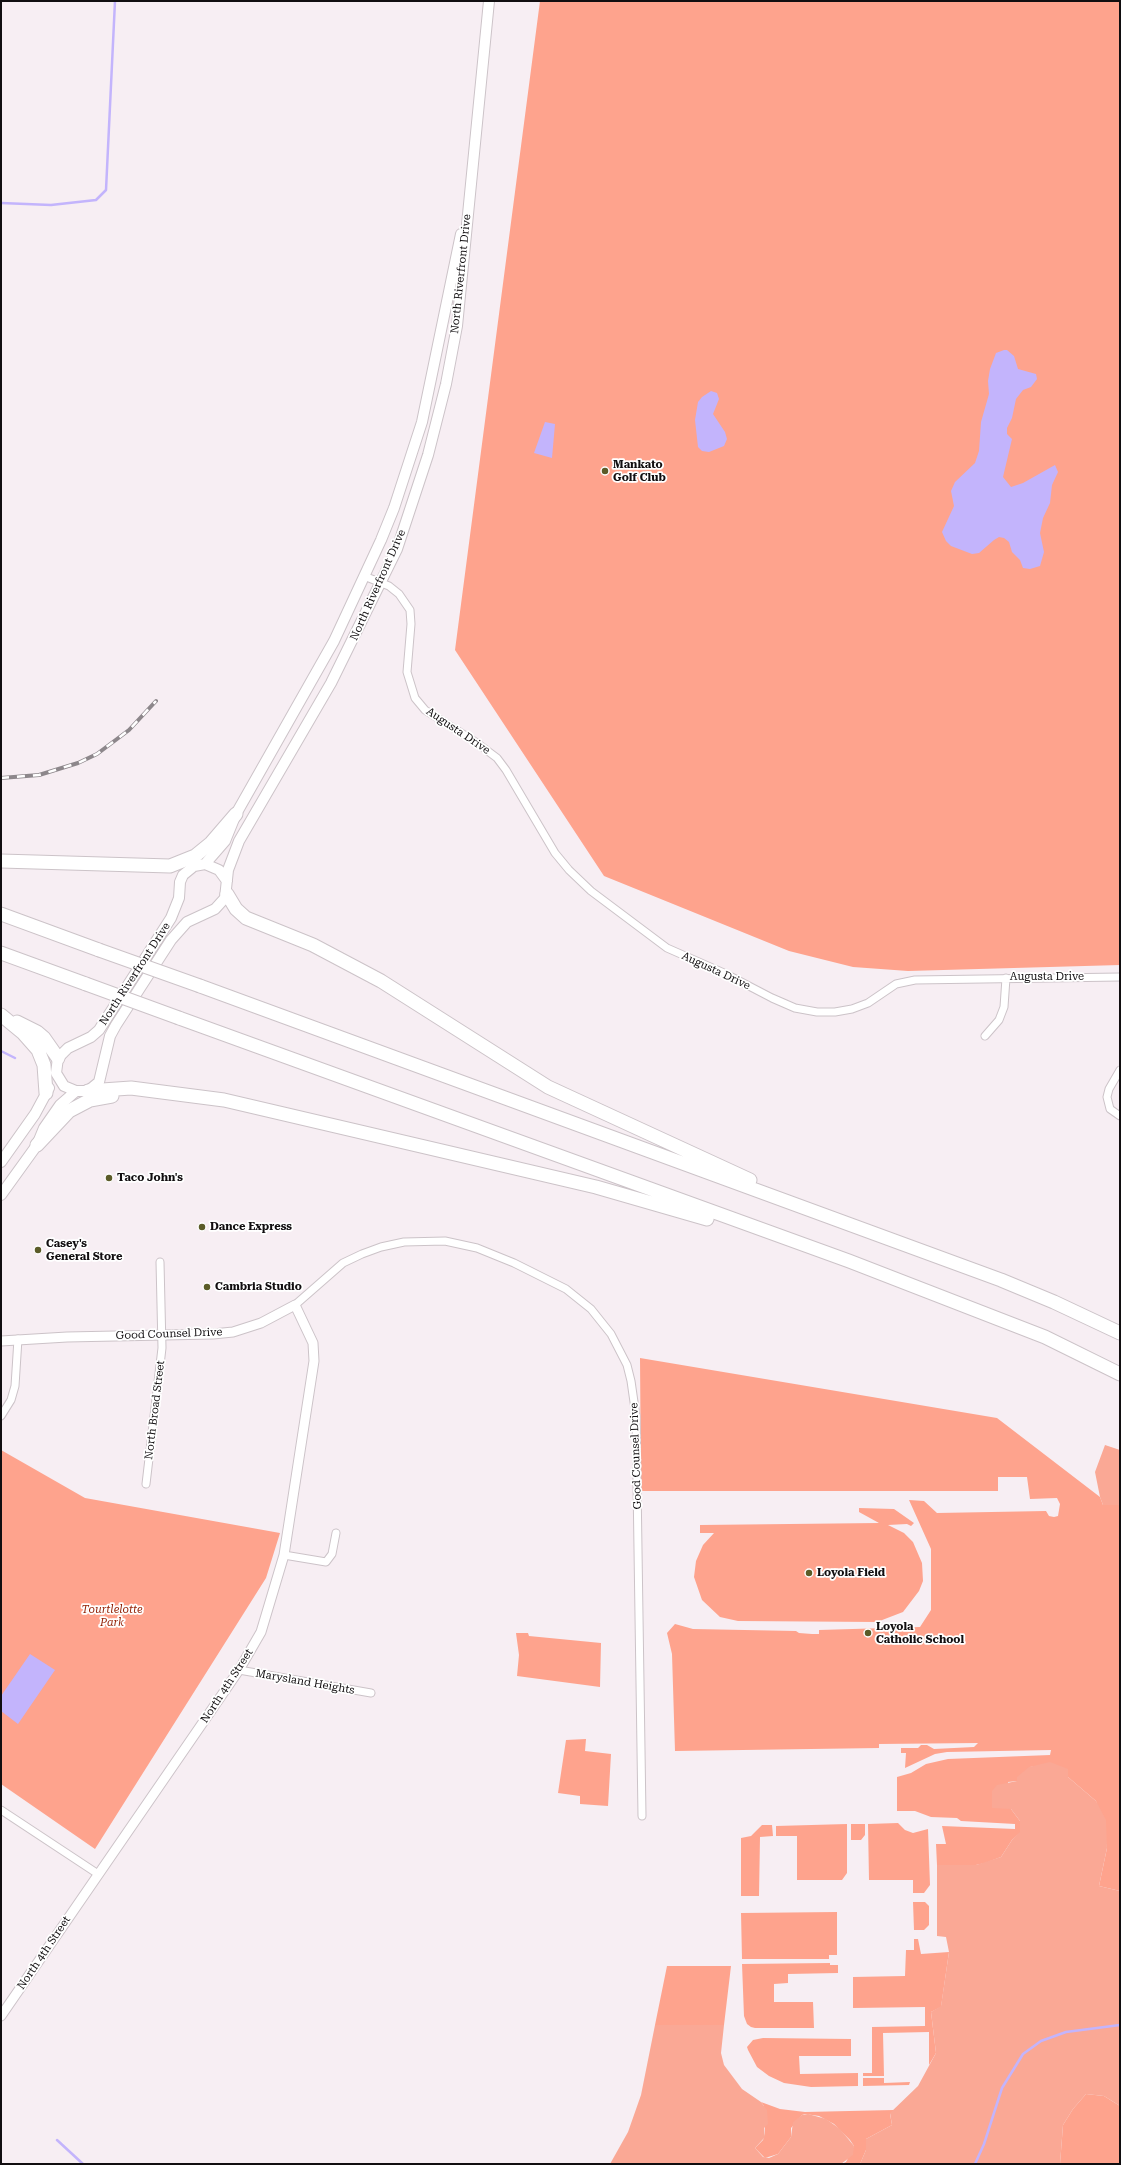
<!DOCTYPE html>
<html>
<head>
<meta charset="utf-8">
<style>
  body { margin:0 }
  #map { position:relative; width:1121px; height:2165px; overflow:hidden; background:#f7eef3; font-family:"Roboto Serif",serif }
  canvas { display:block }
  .frame { position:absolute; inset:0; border:2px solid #110e10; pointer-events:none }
</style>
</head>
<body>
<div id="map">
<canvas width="1121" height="2165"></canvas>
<div class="frame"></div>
</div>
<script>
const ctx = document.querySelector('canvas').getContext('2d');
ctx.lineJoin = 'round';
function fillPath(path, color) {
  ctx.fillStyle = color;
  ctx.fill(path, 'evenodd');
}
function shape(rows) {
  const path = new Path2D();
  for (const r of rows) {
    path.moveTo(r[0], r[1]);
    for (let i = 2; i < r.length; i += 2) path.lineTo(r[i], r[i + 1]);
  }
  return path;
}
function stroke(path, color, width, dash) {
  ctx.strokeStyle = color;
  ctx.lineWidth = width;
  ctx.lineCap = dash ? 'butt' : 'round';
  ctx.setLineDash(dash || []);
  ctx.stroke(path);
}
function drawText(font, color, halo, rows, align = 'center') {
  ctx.font = font + ' "Roboto Serif",serif';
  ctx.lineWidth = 3.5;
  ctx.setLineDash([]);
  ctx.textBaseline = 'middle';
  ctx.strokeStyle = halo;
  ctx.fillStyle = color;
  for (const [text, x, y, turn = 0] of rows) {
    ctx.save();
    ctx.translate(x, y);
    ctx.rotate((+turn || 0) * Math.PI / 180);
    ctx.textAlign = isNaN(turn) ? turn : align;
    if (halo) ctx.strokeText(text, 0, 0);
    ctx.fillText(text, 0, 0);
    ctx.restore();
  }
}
fillPath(shape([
  [540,1,1120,1,1120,965,908,971,853,967,789,951,604,876,455,650],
  [640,1358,997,1418,1100,1497,1103,1505,1120,1505,1120,1891,1099,1886,1107,1848,1096,1801,1068,1777,1039,1766,1030,1767,1017,1781,1008,1782,1011,1809,1020,1821,1021,1832,1012,1840,1001,1857,985,1863,976,1865,937,1865,936,1844,946,1844,942,1826,1015,1829,1015,1824,961,1821,957,1818,931,1817,915,1811,897,1811,897,1777,911,1773,926,1764,948,1759,1050,1755,1051,1750,947,1752,935,1754,905,1768,906,1753,901,1753,901,1748,918,1748,921,1745,927,1745,934,1749,974,1747,978,1743,879,1744,879,1748,675,1751,672,1654,667,1633,675,1624,693,1629,796,1631,799,1633,812,1634,819,1634,819,1630,920,1627,931,1610,931,1549,909,1500,924,1501,937,1513,1046,1511,1049,1516,1054,1517,1058,1516,1060,1504,1057,1498,1030,1499,1027,1477,998,1477,998,1491,641,1491],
  [1,1450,85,1498,280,1533,266,1578,95,1849,1,1784],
  [859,1508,894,1509,914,1523,911,1526,907,1524,888,1525,904,1533,913,1542,922,1563,923,1581,919,1591,903,1612,877,1622,738,1621,720,1617,702,1600,694,1577,696,1561,703,1545,714,1533,700,1533,700,1525,879,1523,859,1512],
  [516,1633,528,1633,529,1636,601,1643,600,1687,517,1676,519,1655],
  [586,1739,585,1751,611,1754,608,1806,580,1804,580,1796,558,1793,566,1740],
  [898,1823,905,1830,913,1833,928,1829,930,1885,924,1893,913,1893,913,1880,869,1880,868,1824],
  [847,1824,847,1873,842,1880,797,1880,797,1836,776,1836,776,1826],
  [851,1824,865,1824,865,1835,861,1840,851,1840],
  [762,1825,772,1825,773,1836,760,1837,759,1896,741,1896,741,1838,751,1836],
  [913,1902,925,1902,929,1906,929,1925,924,1930,914,1930],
  [837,1912,837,1955,829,1955,829,1959,742,1959,741,1913],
  [914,1939,918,1939,921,1954,949,1952,941,2007,931,2012,936,2053,929,2065,929,2032,883,2033,884,2076,863,2076,863,2073,872,2073,872,2027,925,2026,925,2007,853,2008,853,1977,905,1976,906,1950,914,1950],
  [830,1963,830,1965,838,1965,838,1973,788,1974,788,1983,774,1984,774,2002,813,2002,814,2028,755,2028,751,2027,747,2024,744,2016,742,1964],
  [667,1966,731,1966,724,2025,655,2025],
  [763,2038,851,2039,851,2056,799,2056,800,2074,858,2073,858,2086,811,2087,784,2083,769,2076,757,2067,748,2050,747,2047,753,2040],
  [863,2078,884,2078,884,2083,910,2082,909,2085,863,2086],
  [1086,2094,1104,2096,1120,2106,1120,2164,1060,2164,1063,2125,1073,2109],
  [761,2102,780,2109,805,2112,894,2110,890,2114,892,2125,866,2139,866,2150,860,2164,841,2164,846,2162,854,2146,850,2140,834,2124,819,2116,805,2114,802,2115,791,2128,791,2137,778,2154,765,2158,755,2148,763,2140,765,2134,764,2106]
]), '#fea38d');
fillPath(shape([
  [1105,1445,1120,1450,1120,1505,1103,1505,1100,1497,1095,1472],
  [1050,1762,1068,1769,1068,1777,1096,1801,1106,1820,1107,1848,1099,1886,1120,1891,1120,2106,1104,2096,1086,2094,1073,2109,1063,2125,1060,2164,860,2164,866,2150,866,2139,892,2125,890,2113,918,2086,936,2053,931,2012,941,2006,949,1952,946,1937,937,1936,937,1865,976,1865,1001,1857,1012,1840,1020,1832,1020,1821,1011,1809,992,1808,992,1791,997,1785,1017,1781,1017,1777,1029,1767],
  [655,2025,724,2025,721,2053,724,2065,742,2089,761,2102,767,2110,768,2124,764,2128,765,2137,755,2148,763,2157,769,2158,778,2154,791,2137,793,2122,802,2115,808,2114,826,2119,840,2129,854,2146,853,2155,841,2164,610,2164,628,2132,641,2095]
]), '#faa895');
fillPath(shape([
  [1004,350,1007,350,1014,356,1018,369,1036,374,1037,379,1031,387,1023,390,1016,399,1012,418,1007,428,1007,434,1012,439,1003,477,1011,487,1023,483,1055,465,1058,472,1052,485,1050,503,1043,518,1040,533,1044,552,1040,566,1030,569,1023,568,1020,560,1012,552,1009,542,1004,538,999,537,994,540,979,553,972,554,951,546,946,541,942,532,954,506,951,491,955,482,975,463,979,451,981,422,989,394,988,381,990,369,996,353],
  [711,391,717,393,719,399,713,414,725,432,727,439,724,446,709,452,702,451,698,447,695,420,698,402,702,397],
  [545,422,555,424,552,458,534,453],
  [30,1654,55,1670,18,1724,1,1711,1,1696]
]), '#c3b4fc');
stroke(shape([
  [1,203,51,205,96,200,106,190,115,1],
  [1,1051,15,1058],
  [57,2140,83,2164],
  [975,2164,984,2144,1002,2088,1023,2054,1041,2041,1066,2032,1120,2025]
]), '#c3b4fc', 2.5);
const minor = shape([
  [364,576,389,586,399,594,410,610,411,624,407,672,415,698,425,710,477,743,497,758,506,770,555,853,569,870,591,891,667,948,724,973,772,998,795,1008,817,1012,835,1012,852,1009,868,1003,896,984,915,980,1120,977],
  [985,1036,999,1020,1004,1007,1006,978],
  [1120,1070,1109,1089,1107,1097,1110,1109,1120,1116],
  [295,1305,343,1263,362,1254,381,1247,404,1242,445,1241,477,1248,514,1263,566,1289,591,1309,611,1334,627,1365,631,1381,636,1416,642,1816],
  [1,1416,11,1400,15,1386,18,1339],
  [146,1484,162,1348,160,1262],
  [284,1555,326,1562,332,1554,336,1533],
  [239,1670,371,1693],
  [1,1810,98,1874]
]);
const tertiary = shape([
  [1,1341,67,1337,213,1334,233,1332,261,1323,295,1305,313,1343,314,1361,284,1555,261,1632,239,1670,1,2016]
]);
const secondary = shape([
  [205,864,225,841,236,814,334,641,381,540,394,508,422,422,461,234],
  [227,881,219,870,205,864,194,866,183,875,180,882,179,898,171,918,99,1030,91,1037,68,1048,58,1058,56,1073,64,1086,76,1091,88,1091,99,1082,110,1036,116,1025,171,940,187,922,215,909,225,898,228,870,239,841,331,683,397,549,428,455,446,384,457,326,489,1],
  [1,1162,35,1114,49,1088],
  [1,1195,37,1145,44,1128,60,1105,76,1091]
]);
const motorway = shape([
  [1,861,170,866,195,856,211,843,236,814],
  [227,894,236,909,246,918,313,945,381,981,548,1087,750,1180],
  [1,914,99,950],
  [1,953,86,984],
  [200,986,1001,1280,1054,1302,1120,1333],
  [1,1015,23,1033,38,1050,44,1065,46,1093],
  [179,1018,849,1261,1045,1337,1120,1374],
  [17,1022,37,1032,44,1038,58,1058],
  [88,1091,131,1088,224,1100,596,1187,707,1219],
  [37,1145,69,1111,90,1100,112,1096]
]);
stroke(minor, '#ccc3c8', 9);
stroke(tertiary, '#ccc3c8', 11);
stroke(secondary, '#ccc3c8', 12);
stroke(motorway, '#ccc3c8', 15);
stroke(minor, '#fff', 7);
stroke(tertiary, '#fff', 9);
stroke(secondary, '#fff', 10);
stroke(motorway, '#fff', 13);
const rail = shape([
  [1,778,39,775,78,763,97,754,129,730,156,701]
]);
stroke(rail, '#8d878b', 4);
stroke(rail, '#fff', 2.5, [8]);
const motorwayBridge = shape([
  [99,950,200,986],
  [86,984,179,1018]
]);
stroke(motorwayBridge, '#ccc3c8', 15, []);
stroke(motorwayBridge, '#fff', 13);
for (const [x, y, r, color] of [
  [605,471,4,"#5b5b28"],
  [109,1178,4,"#5b5b28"],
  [202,1227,4,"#5b5b28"],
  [38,1250,4,"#5b5b28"],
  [207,1287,4,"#5b5b28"],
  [809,1573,4,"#5b5b28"],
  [868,1633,4,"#5b5b28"]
]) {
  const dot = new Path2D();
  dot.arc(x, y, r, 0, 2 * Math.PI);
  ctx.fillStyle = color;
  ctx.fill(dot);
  stroke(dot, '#fff', 1.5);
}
drawText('11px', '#110e10', '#fff', [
  ["North Riverfront Drive",461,274,-84],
  ["North Riverfront Drive",378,585,-66],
  ["Augusta Drive",458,731,34],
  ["Augusta Drive",716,971,25],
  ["North Riverfront Drive",135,974,-57],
  ["Augusta Drive",1047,977],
  ["Good Counsel Drive",169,1334,-2],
  ["North Broad Street",155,1410,-83],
  ["Good Counsel Drive",636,1456,-92],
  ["Marysland Heights",305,1682,10],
  ["North 4th Street",227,1686,-57],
  ["North 4th Street",44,1953,-56]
]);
drawText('bold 11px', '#110e10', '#fff', [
  ["Mankato",613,465],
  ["Golf Club",613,478],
  ["Taco John's",117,1178],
  ["Dance Express",210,1227],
  ["Casey's",46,1244],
  ["General Store",46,1257],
  ["Cambria Studio",215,1287],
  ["Loyola Field",817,1573],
  ["Loyola",876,1627],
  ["Catholic School",876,1640]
], 'left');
drawText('italic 11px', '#921d00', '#fff', [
  ["Tourtlelotte",112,1610],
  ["Park",112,1623]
]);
</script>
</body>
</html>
